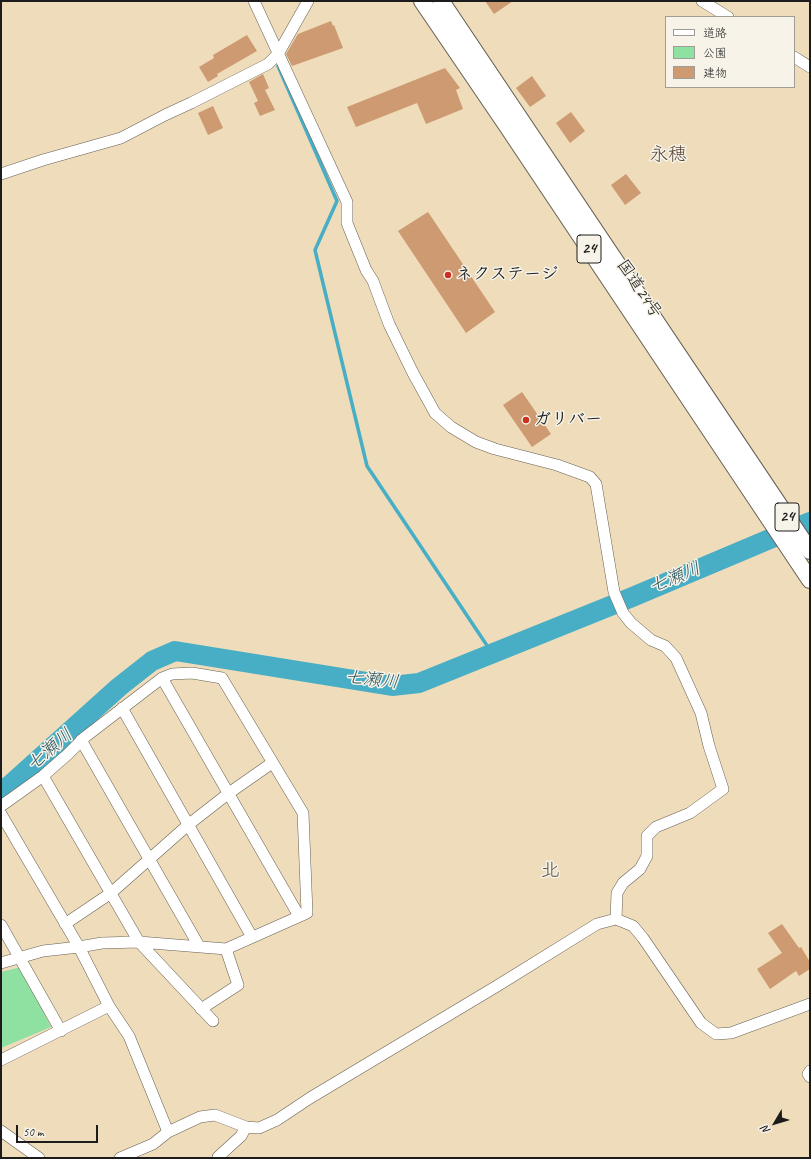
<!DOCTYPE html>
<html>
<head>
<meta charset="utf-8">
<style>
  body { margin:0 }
  #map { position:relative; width:811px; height:1159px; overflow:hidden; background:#eedcba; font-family:Caveat,"Klee One",sans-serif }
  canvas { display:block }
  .frame { position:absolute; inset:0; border:2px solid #1c1c1c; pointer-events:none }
  .legend { position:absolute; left:665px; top:16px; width:130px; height:72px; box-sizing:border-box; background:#f7f3e8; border:1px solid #9f9d96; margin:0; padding:5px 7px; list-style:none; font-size:12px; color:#1c1c1c }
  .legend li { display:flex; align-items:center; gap:8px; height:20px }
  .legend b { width:20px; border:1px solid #9f9d96 }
  .north { position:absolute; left:755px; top:1103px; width:40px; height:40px; -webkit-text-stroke:3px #f7f3e8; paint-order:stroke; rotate:232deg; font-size:11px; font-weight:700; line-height:16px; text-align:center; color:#1c1c1c }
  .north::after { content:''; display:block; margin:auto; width:14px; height:18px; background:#1c1c1c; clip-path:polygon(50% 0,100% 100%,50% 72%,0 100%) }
  .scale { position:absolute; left:16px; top:1125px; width:82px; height:18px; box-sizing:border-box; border:2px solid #1c1c1c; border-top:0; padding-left:5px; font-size:12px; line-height:14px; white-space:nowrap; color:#1c1c1c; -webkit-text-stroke:3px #f7f3e8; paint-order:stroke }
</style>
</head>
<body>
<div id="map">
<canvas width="811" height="1159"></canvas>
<div class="frame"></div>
<ul class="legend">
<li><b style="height:5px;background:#fff"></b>道路</li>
<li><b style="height:11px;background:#8fe1a1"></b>公園</li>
<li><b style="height:11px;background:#cd9a71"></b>建物</li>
</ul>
<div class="north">N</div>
<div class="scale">50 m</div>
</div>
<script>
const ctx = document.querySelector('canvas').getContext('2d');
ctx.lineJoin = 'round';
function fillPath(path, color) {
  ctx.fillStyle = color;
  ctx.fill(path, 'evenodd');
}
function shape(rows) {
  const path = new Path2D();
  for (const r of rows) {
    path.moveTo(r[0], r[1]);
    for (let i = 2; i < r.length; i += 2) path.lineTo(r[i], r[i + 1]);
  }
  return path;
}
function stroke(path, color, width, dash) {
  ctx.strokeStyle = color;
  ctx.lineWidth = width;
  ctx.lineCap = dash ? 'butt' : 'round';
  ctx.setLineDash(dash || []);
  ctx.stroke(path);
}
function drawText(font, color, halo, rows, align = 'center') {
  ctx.font = font + ' Caveat,"Klee One",sans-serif';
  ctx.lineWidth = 3;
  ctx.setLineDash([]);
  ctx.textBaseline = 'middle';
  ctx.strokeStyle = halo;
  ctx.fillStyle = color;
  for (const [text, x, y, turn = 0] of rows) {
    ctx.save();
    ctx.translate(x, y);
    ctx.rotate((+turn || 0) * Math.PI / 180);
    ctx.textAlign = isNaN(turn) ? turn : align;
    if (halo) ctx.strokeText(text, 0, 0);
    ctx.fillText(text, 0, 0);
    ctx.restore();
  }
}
fillPath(shape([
  [21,967,51,1027,1,1048,1,972]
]), '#8fe1a1');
stroke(shape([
  [278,66,337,201,315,250,367,466,492,653]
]), '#47aec6', 3.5);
stroke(shape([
  [1,789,9,786,119,687,152,661,175,651,392,686,419,683,630,598,810,522]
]), '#47aec6', 20);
fillPath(shape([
  [485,1,513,1,494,14],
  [331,21,333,26,334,25,343,48,292,66,286,54,298,34],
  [247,35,257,51,217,74,218,76,208,82,199,67,214,58,213,55],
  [445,68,460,88,456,90,463,109,426,124,417,103,356,127,347,107],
  [263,74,269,88,265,90,275,110,260,116,254,103,258,101,249,82],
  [532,76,546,96,530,107,516,88],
  [213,106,223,128,208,135,198,113],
  [571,112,585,131,570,143,556,123],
  [626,174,641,193,625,205,611,185],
  [428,212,495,312,466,333,398,231],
  [522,392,551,434,532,447,503,405],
  [782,924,799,948,801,947,810,962,810,969,799,976,796,971,770,989,757,969,782,953,768,933]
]), '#cd9a71');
const minor = shape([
  [254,1,347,202,347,223,366,270,373,281,389,324,413,373,435,413,451,427,476,442,495,449,557,465,590,477,596,484,614,592,623,613,631,623,651,640,665,646,676,658,701,713,709,746,723,789,690,813,656,827,647,836,647,856,640,869,623,883,617,893,616,919],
  [702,1,728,17],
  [794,57,810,67],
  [1,174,43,160,121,138,165,115,191,103,268,64,278,54,308,1],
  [162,678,299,916],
  [122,708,252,937],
  [81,740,199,946],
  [43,776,139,942,213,1021],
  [1,806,43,776,68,754,85,737,162,678,172,674,192,673,222,678,303,813,307,913,226,949,139,942,102,943,79,947,43,951,1,963],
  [1,814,79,947,109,1006,129,1036,168,1132],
  [65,924,111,893,188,825,229,793,272,763],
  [1,925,61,1031],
  [201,1009,238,985,226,949],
  [1,1060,109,1006],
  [810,1071,808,1074,810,1077],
  [1,1131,39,1158],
  [120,1158,153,1144,168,1132,200,1117,215,1115,246,1127,259,1128,277,1120,310,1098,497,986,597,924,616,919,633,926,643,938,701,1023,716,1034,731,1033,810,1004],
  [218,1158,218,1157,241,1136,246,1127]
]);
const highway = shape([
  [422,1,507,126,810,580],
  [441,1,810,551]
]);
stroke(minor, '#665f53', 12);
stroke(highway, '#665f53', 18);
stroke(minor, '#fff', 11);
stroke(highway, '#fff', 16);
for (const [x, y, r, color] of [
  [448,275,4,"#c8321e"],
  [526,420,4,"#c8321e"]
]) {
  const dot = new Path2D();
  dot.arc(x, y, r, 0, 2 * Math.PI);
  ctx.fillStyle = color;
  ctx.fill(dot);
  stroke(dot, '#f7f3e8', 1.5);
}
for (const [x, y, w] of [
  [589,249,24],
  [787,517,24]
]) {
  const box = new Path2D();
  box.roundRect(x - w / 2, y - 14, w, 28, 3);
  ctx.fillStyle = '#f7f3e8';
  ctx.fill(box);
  stroke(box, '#1c1c1c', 1);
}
drawText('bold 16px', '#1c1c1c', null, [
  ["24",589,249],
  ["24",787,517]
]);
drawText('bold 17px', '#1c1c1c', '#f7f3e8', [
  ["ネクステージ",456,275],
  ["ガリバー",534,420]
], 'left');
drawText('17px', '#1c1c1c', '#f7f3e8', [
  ["国道24号",639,289,56]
]);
drawText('italic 18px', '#2d5660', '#f7f3e8', [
  ["七瀬川",675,578,-22],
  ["七瀬川",372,680,6],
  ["七瀬川",50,750,-41]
]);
drawText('19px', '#5a483a', '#f7f3e8', [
  ["永穂",668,155],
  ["北",550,871]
]);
</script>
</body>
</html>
